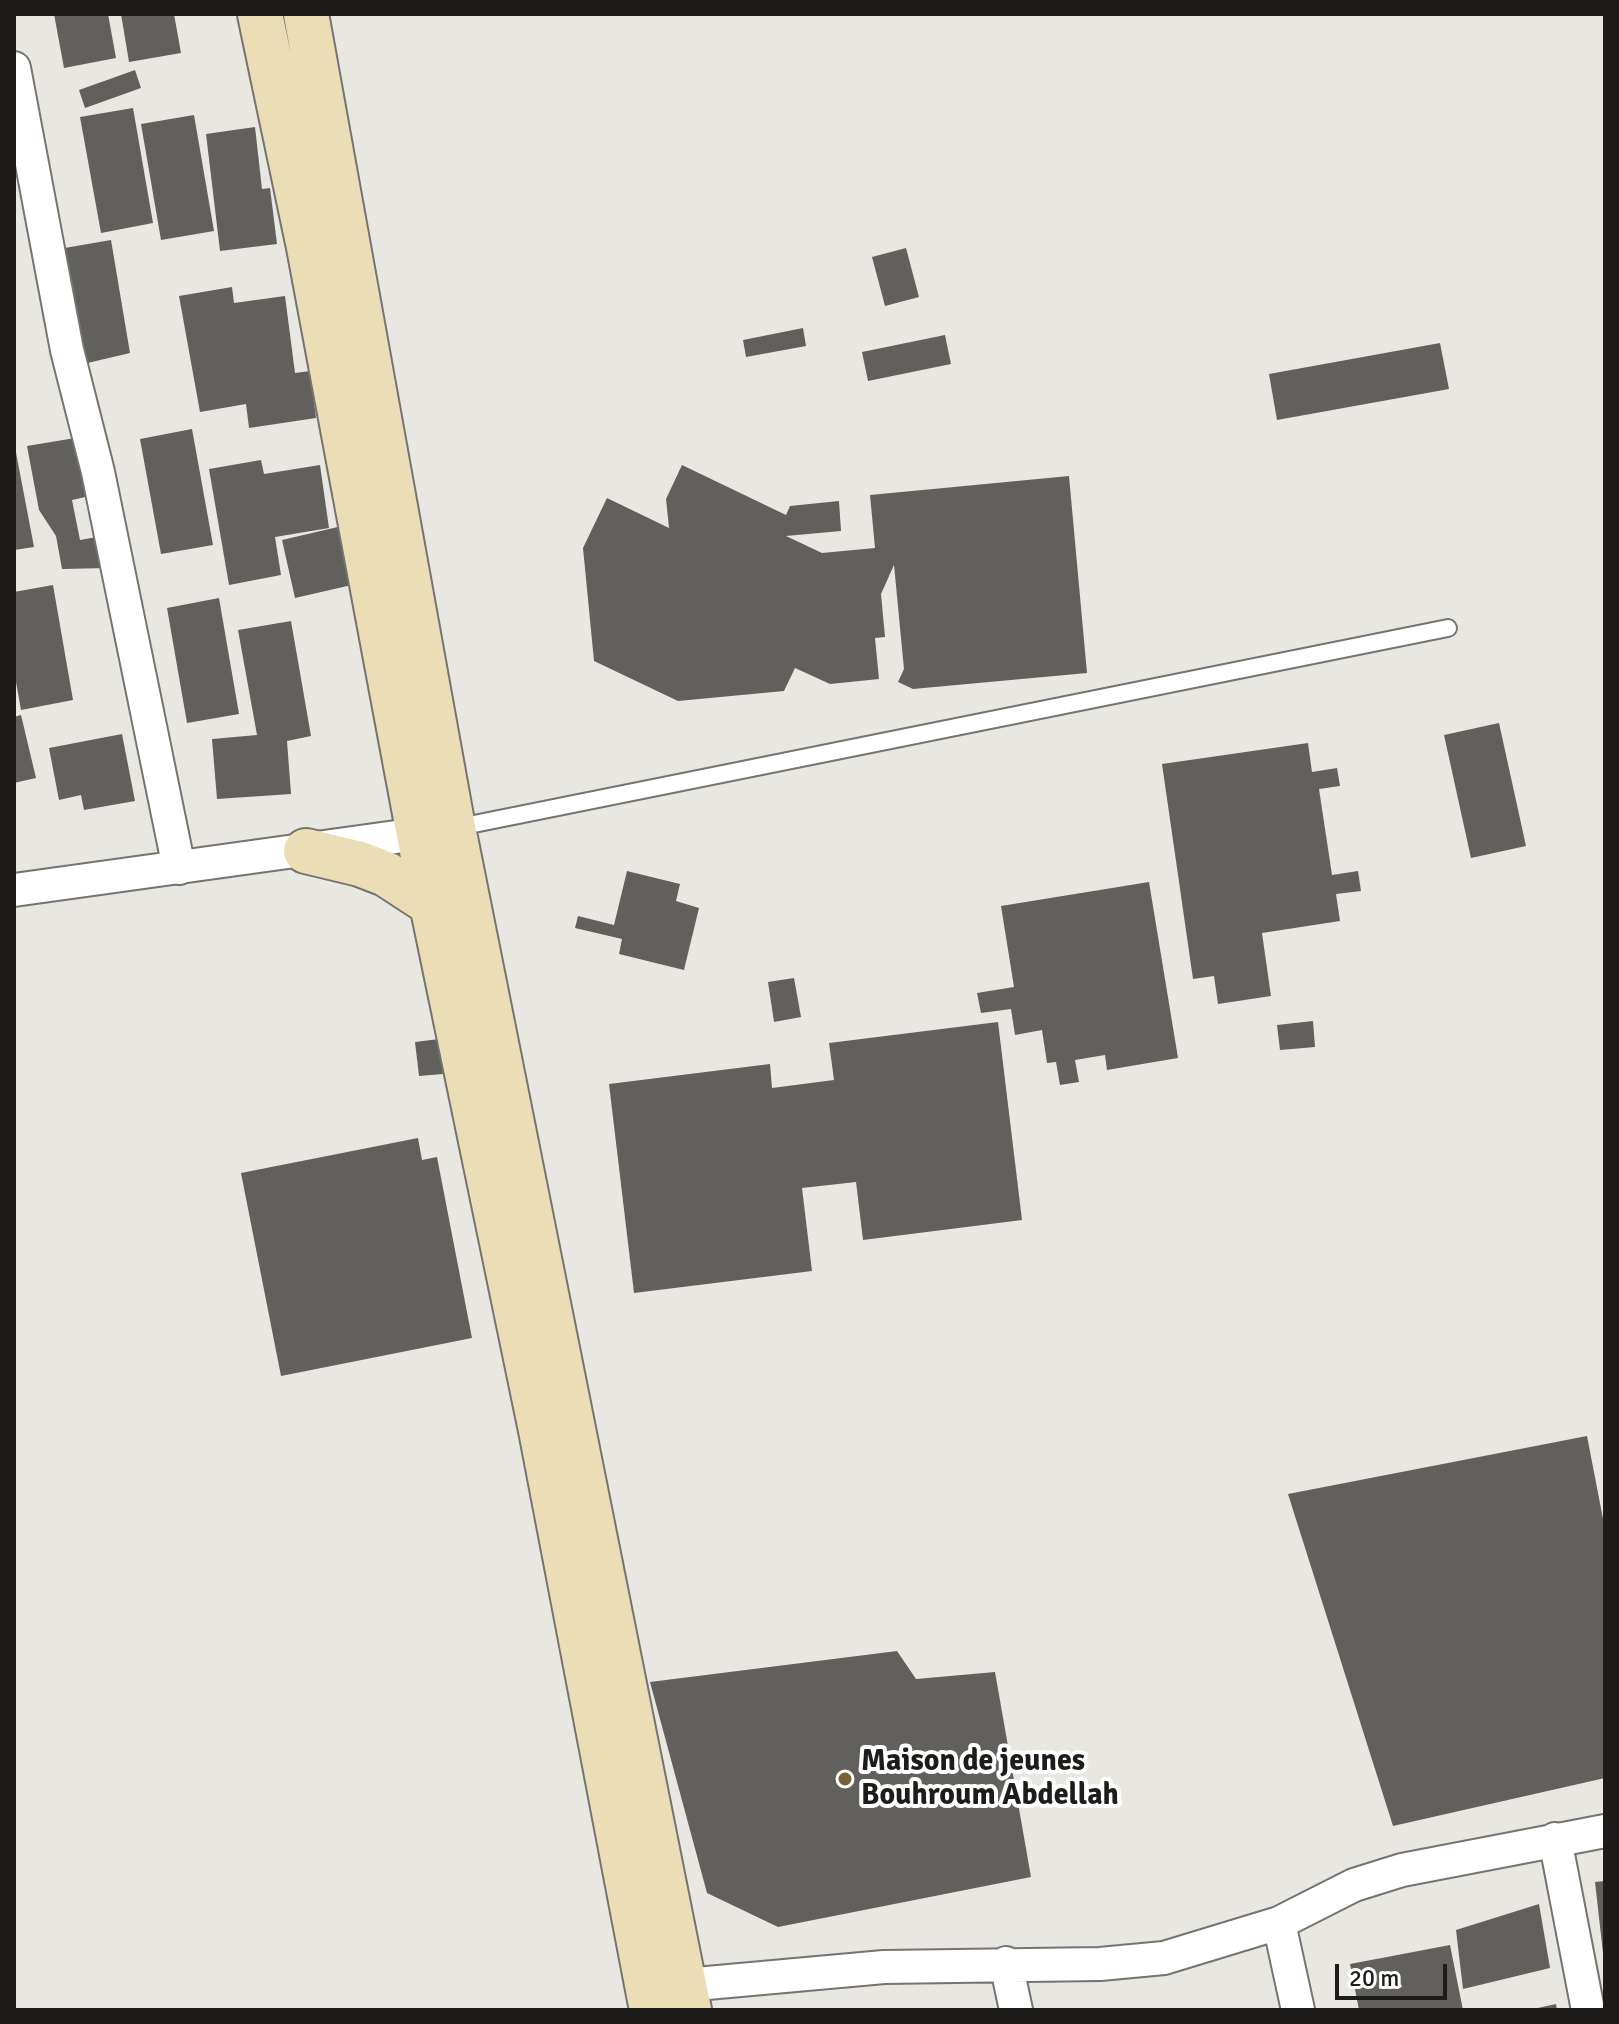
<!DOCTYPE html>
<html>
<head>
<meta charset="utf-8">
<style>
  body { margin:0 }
  #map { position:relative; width:1619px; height:2024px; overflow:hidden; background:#e9e7e2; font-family:Signika,sans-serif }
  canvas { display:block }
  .frame { position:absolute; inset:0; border:16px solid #1d1c1a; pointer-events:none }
  .scale { position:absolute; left:1335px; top:1964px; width:112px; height:36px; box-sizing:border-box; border:4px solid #1d1c1a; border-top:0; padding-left:10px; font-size:24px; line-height:28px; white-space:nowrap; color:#1d1c1a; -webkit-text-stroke:6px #fff; paint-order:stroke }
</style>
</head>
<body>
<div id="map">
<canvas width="1619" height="2024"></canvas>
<div class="frame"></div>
<div class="scale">20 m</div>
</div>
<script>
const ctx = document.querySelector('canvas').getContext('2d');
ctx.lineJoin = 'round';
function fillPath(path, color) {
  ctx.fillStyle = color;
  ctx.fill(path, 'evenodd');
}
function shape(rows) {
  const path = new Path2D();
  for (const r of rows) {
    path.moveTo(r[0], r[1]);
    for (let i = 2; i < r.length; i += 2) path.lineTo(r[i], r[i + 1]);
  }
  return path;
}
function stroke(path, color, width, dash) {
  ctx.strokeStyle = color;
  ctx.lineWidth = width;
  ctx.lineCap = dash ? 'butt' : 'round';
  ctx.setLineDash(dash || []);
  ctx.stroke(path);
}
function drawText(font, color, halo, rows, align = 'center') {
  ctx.font = font + ' Signika,sans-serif';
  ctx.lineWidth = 8;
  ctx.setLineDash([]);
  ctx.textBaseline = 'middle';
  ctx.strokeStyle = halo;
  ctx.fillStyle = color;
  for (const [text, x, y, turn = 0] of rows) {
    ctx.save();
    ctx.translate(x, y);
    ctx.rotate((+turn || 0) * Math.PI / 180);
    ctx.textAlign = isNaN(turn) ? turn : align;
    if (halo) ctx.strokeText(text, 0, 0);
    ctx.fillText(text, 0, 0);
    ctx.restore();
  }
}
fillPath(shape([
  [54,14,108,14,116,58,64,68],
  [121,14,174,14,181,53,129,62],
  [135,70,141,88,85,108,79,90],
  [133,108,153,223,101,233,80,117],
  [194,115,214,231,161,240,141,124],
  [255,127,262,189,270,188,277,244,220,251,206,134],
  [111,240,130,353,79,365,59,249],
  [906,248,919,297,885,306,872,257],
  [232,287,234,303,285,296,295,373,310,371,316,418,249,428,246,404,200,412,179,296],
  [803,328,806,346,746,357,743,340],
  [945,335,951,364,868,381,862,352],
  [1440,343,1449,389,1277,420,1269,374],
  [192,429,213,545,161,554,140,439],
  [81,437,94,495,72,500,80,540,97,537,107,568,62,569,56,536,39,510,27,446],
  [14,442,34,547,14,550],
  [261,460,264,474,320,465,329,528,275,537,281,575,229,585,209,469],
  [682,465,786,515,790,506,839,501,841,531,786,536,822,553,875,548,870,495,1069,476,1087,673,913,689,898,682,904,669,894,565,881,594,885,637,875,638,879,679,830,684,795,668,784,691,678,701,594,661,583,548,607,498,669,528,666,499],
  [342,526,356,584,295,598,282,540],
  [53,585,73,700,21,710,14,671,14,592],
  [219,598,239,714,187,723,167,608],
  [291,621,311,736,287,741,291,794,217,799,212,739,257,735,238,630],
  [21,715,36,778,14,783,14,717],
  [1499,723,1526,846,1471,858,1444,735],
  [122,734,135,801,84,810,81,795,59,800,49,748],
  [1308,743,1312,772,1337,768,1340,786,1319,789,1332,875,1358,871,1361,891,1336,894,1340,921,1262,933,1271,996,1218,1004,1214,976,1193,979,1162,764],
  [627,871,680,884,676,901,699,908,684,970,619,954,622,939,575,928,578,916,614,925],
  [1149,882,1178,1058,1107,1070,1105,1055,1075,1060,1079,1082,1060,1085,1056,1062,1047,1063,1042,1030,1015,1035,1011,1009,981,1013,977,993,1014,987,1001,906],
  [794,978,801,1017,774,1022,768,982],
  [1313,1021,1315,1047,1280,1050,1277,1025],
  [998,1022,1022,1220,863,1240,856,1182,802,1188,812,1271,634,1293,609,1084,770,1064,772,1088,834,1080,829,1043],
  [439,1039,443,1074,419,1076,415,1042],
  [418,1138,422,1160,437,1157,472,1338,281,1376,241,1173],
  [1587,1436,1605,1529,1605,1778,1393,1826,1288,1494],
  [897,1651,916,1679,995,1672,1031,1877,778,1927,707,1893,650,1682],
  [1605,1881,1605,1953,1603,1953,1595,1882],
  [1539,1904,1550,1968,1463,1989,1456,1930],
  [1450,1945,1463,2010,1359,2010,1350,1964],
  [1556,2004,1557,2010,1534,2010,1533,2009]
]), '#62605d');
const lane = shape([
  [454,828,1448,628]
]);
const street = shape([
  [14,68,67,350,98,472,179,868],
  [14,890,439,831],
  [1555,1839,1588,2010],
  [1279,1923,1298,2010],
  [1006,1963,1016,2010],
  [685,1985,884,1967,1100,1964,1164,1958,1279,1923,1354,1885,1402,1870,1605,1831]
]);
const secondary = shape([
  [260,14,309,247,432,904,541,1430,652,2010],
  [306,14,453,828,689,2010],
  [306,851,360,864,386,874,432,904]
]);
stroke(lane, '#767470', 20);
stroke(street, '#767470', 36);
stroke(secondary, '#767470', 48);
stroke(lane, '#fff', 16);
stroke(street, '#fff', 32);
stroke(secondary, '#ebddb5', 44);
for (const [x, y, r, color] of [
  [845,1779,8,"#776231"]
]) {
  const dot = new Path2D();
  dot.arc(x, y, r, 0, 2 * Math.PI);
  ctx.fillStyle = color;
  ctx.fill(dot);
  stroke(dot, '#fff', 3);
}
drawText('bold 30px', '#1d1c1a', '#fff', [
  ["Maison de jeunes",861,1762],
  ["Bouhroum Abdellah",861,1796]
], 'left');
</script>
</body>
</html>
